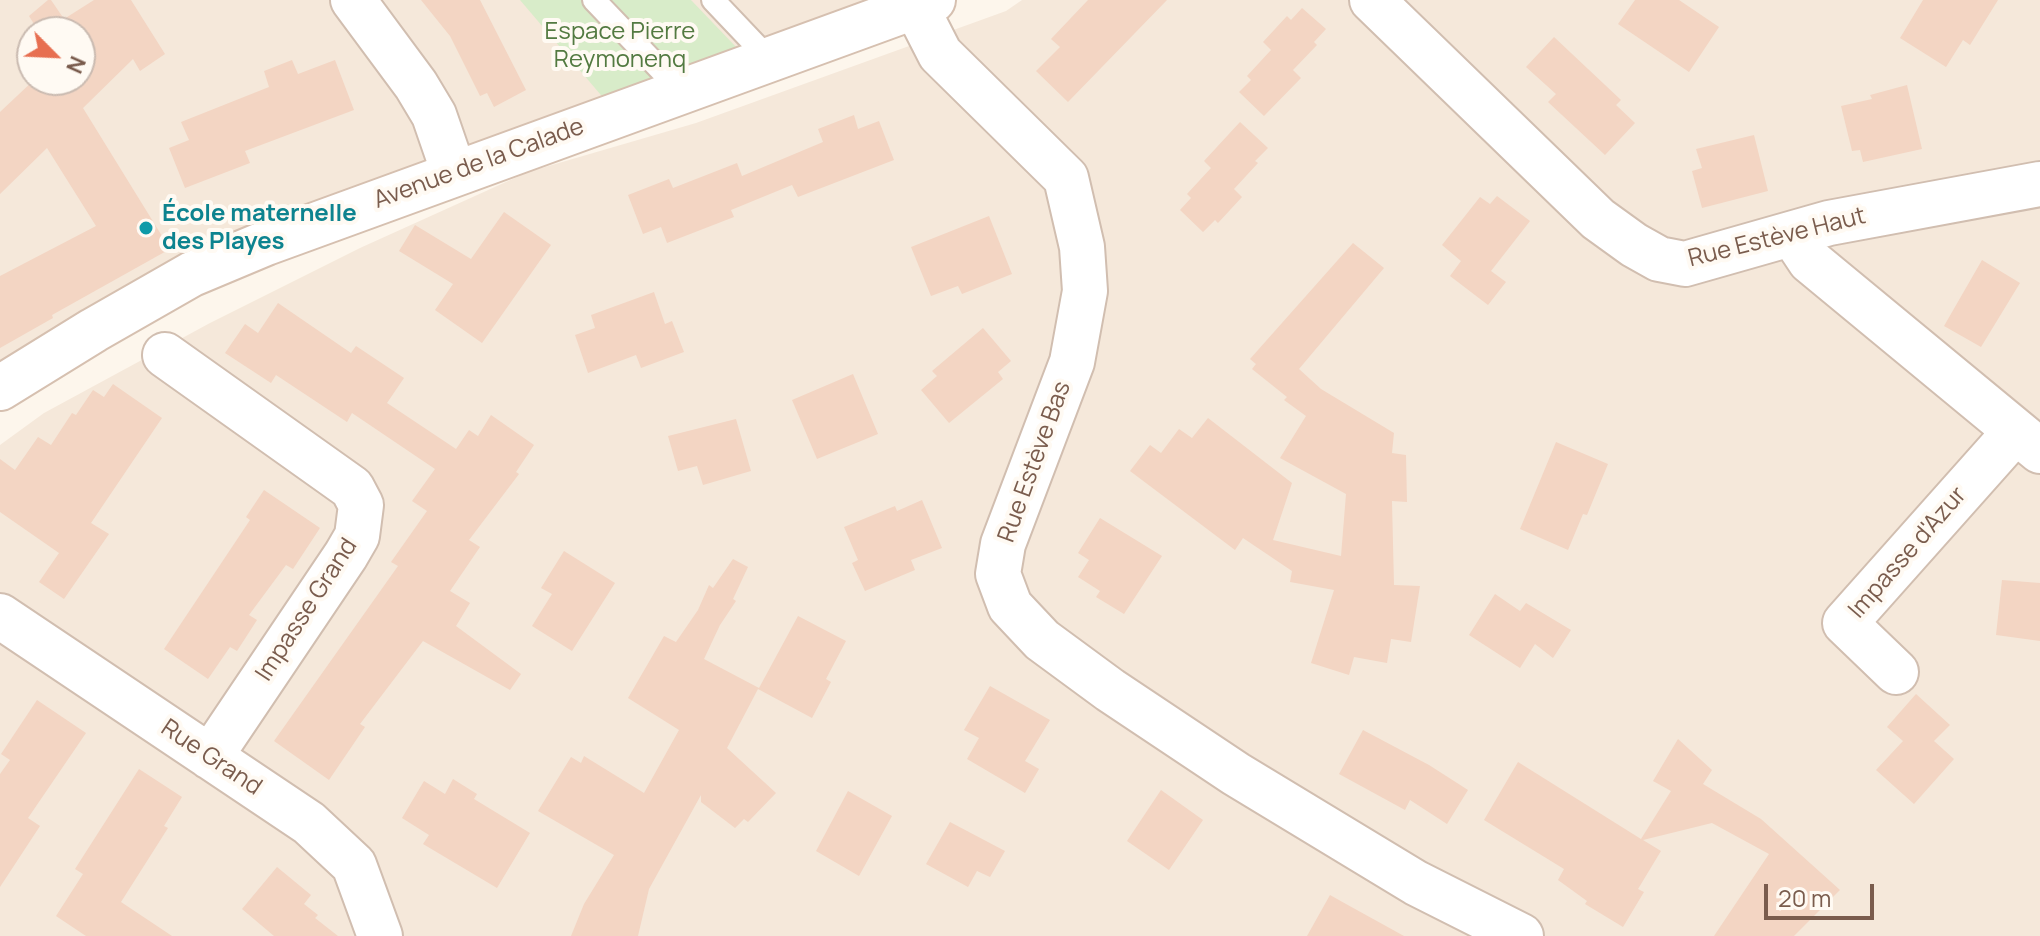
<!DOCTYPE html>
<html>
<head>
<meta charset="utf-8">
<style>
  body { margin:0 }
  #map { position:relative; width:2040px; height:936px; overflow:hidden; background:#fdf6ec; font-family:Manrope,sans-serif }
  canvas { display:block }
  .north { position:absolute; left:16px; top:16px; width:80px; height:80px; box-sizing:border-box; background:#fffaf3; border:2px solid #cabbb1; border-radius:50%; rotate:114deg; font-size:22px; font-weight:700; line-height:32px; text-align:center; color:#7a5c4d }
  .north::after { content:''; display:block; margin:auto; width:28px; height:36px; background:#e76f51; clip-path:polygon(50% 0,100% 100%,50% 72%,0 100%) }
  .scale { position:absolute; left:1764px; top:884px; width:110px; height:36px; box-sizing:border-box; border:4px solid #7a5c4d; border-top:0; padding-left:10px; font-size:24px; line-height:28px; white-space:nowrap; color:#7a5c4d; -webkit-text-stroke:6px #fffaf3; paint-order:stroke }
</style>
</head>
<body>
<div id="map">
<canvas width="2040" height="936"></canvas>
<div class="north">N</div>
<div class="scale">20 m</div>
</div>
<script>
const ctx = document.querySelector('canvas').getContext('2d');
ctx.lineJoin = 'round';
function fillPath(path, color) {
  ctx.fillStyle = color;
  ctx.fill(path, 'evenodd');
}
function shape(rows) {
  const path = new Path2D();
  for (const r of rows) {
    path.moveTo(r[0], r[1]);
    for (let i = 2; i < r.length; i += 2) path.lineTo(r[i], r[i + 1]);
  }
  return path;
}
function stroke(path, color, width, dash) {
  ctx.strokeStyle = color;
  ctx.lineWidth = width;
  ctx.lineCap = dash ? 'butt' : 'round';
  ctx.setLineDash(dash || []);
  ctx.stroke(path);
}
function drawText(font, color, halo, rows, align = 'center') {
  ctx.font = font + ' Manrope,sans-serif';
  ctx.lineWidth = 8;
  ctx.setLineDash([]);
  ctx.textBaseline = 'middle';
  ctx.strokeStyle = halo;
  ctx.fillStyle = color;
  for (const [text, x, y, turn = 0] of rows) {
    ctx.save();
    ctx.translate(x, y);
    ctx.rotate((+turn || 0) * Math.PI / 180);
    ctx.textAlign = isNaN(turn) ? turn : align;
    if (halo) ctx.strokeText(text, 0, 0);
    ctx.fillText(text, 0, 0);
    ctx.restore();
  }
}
fillPath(shape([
  [0,0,880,0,0,366],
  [32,32,80,32,80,80,32,80],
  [1022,0,2040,0,2040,936,0,936,0,445,44,413,210,323,360,248,528,172,696,123,1006,11]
]), '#f5e8da');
fillPath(shape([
  [520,0,691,0,737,48,606,101]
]), '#d8ecc9');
fillPath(shape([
  [48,0,51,0,64,19,94,0,131,0,165,54,140,71,133,59,83,108,170,249,52,315,53,318,0,348,0,276,96,226,47,148,0,194,0,112,34,80,80,80,80,32,39,32,29,16],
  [421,0,480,0,526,90,494,107,487,93,480,96,450,36],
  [1088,0,1167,0,1068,102,1036,71,1060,47,1051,39],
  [1635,0,1679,0,1719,27,1689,72,1618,24],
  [1923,0,1998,0,1970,45,1963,40,1946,67,1900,38],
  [1302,8,1326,29,1314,42,1317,45,1293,70,1301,78,1264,116,1239,92,1251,80,1247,76,1271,50,1263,42,1287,16,1291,20],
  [1554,37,1621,100,1616,105,1635,123,1605,155,1548,102,1556,94,1526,67],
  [292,60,298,74,335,60,354,110,245,151,250,163,185,188,169,148,189,140,181,122,269,87,264,71],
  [1907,85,1922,149,1863,162,1860,150,1852,151,1841,106,1872,99,1870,95],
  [854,115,858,129,879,121,894,160,798,197,792,185,731,210,734,217,667,243,661,227,643,234,628,195,669,179,673,188,737,163,742,176,823,142,818,129],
  [1240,122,1268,148,1255,161,1258,163,1234,189,1242,197,1218,223,1215,220,1203,232,1180,210,1191,198,1187,194,1211,168,1204,161],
  [1754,135,1768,191,1702,208,1692,171,1702,168,1696,149],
  [1497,196,1530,221,1491,271,1506,282,1488,305,1450,276,1461,261,1442,245,1480,197,1490,204],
  [504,212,551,245,482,343,435,310,453,284,399,251,415,225,471,259],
  [989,216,1012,274,962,294,958,286,931,296,911,247],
  [1353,243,1384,268,1299,369,1321,389,1394,433,1392,453,1406,455,1407,502,1392,501,1394,585,1420,586,1411,642,1391,639,1387,663,1354,657,1349,675,1311,663,1334,590,1290,582,1292,571,1243,538,1235,550,1130,471,1150,445,1161,453,1179,429,1192,438,1208,418,1292,483,1273,540,1341,556,1346,494,1280,458,1306,416,1284,400,1287,397,1252,369,1256,364,1250,359],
  [1982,260,2020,283,1981,347,1944,326],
  [654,292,665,324,672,321,684,352,641,368,636,355,588,373,575,335,595,328,591,315],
  [278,303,351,353,356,346,404,378,387,403,456,449,469,430,478,436,491,415,534,445,516,472,519,474,469,540,480,547,450,591,470,603,456,626,521,674,510,690,423,641,360,724,365,727,329,780,274,741,398,566,391,562,427,511,412,501,435,469,352,413,347,422,276,375,271,383,225,353,245,324,258,333],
  [983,328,1011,361,998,372,1003,379,949,423,921,390,937,376,932,371],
  [853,374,878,434,817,459,792,400],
  [113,384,162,418,91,523,109,534,64,599,39,582,59,553,0,512,0,459,15,470,38,437,51,445,72,413,76,415,93,390,104,397],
  [736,419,751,471,703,485,697,466,678,471,668,436],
  [1556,442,1608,464,1587,515,1583,514,1568,550,1520,529],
  [264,490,320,528,293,569,286,565,249,615,257,620,237,651,230,647,208,679,164,649,250,520,246,517],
  [922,500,942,548,911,560,915,570,865,591,852,563,858,560,844,527,895,506,897,511],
  [1100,518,1162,556,1124,614,1096,597,1100,591,1078,577,1089,560,1078,553],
  [564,551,615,583,572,651,532,626,552,594,541,588],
  [733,559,748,567,733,599,736,601,720,625,704,659,759,688,798,616,846,641,826,679,831,682,812,718,758,689,727,748,776,793,748,822,744,819,735,828,701,802,701,795,649,889,638,936,571,936,584,904,614,855,538,811,571,757,581,763,584,756,644,793,679,730,628,698,664,636,676,642,698,610,709,585,713,588],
  [2002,580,2040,583,2040,641,1996,635],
  [1495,594,1520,611,1526,603,1571,630,1553,658,1535,644,1520,668,1469,635],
  [990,686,1050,720,1025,761,1039,769,1025,793,967,759,979,738,964,730],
  [1916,694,1950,725,1934,741,1954,759,1914,804,1876,770,1903,741,1887,727],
  [37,700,86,733,28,818,40,826,0,887,0,774,10,760,1,754],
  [1363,730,1429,765,1468,790,1447,824,1410,800,1405,810,1339,774],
  [1678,739,1712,770,1703,784,1761,819,1840,890,1794,936,1714,936,1769,854,1712,823,1643,840,1661,851,1638,889,1644,892,1623,927,1585,904,1587,901,1558,880,1564,869,1484,820,1518,762,1641,839,1671,791,1653,781],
  [139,769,182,797,164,826,168,828,121,902,172,936,86,936,56,916,83,874,75,869],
  [453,779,477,794,474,799,530,833,497,888,423,844,429,835,402,818,424,781,445,794],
  [1161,790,1203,820,1169,870,1127,841],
  [848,791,892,816,859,876,816,851],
  [950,822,1005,851,990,877,977,871,968,887,926,864],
  [277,867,311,895,304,904,318,915,315,918,338,936,274,936,242,909],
  [1330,895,1346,904,1404,936,1307,936]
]), '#f3d5c3');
const lane = shape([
  [594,0,681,91],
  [713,0,770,60]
]);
const street = shape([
  [353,0,416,85,434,115,454,173],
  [1372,0,1598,219,1634,245,1659,259,1685,264,1829,223,2040,184],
  [916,7,940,54,1066,178,1082,247,1085,291,1072,362,1003,544,998,574,1010,606,1042,640,1110,690,1236,774,1416,883,1521,936],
  [1792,234,1810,261,2040,451],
  [165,355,352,488,361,505,357,536,346,555,210,757],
  [0,616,309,823,354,865,380,936],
  [1896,672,1845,623,2015,432]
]);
const secondary = shape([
  [0,388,94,330,192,274,266,243,933,0]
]);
stroke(lane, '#d1beb0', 26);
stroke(street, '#d1beb0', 48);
stroke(secondary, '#d6c0b0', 48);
stroke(lane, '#fff', 22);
stroke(street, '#fff', 44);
stroke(secondary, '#fff', 44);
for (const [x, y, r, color] of [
  [146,228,8,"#0f9aa8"]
]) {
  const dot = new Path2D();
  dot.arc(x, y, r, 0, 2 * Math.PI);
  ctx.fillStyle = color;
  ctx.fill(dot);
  stroke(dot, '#fffaf3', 3);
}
drawText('24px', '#537a41', '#fffaf3', [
  ["Espace Pierre",620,32],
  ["Reymonenq",620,60]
]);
drawText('24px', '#7a5c4d', '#fffaf3', [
  ["Avenue de la Calade",479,164,-20],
  ["Rue Estève Haut",1777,238,-14],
  ["Rue Estève Bas",1035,462,-70],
  ["Impasse d'Azur",1908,553,-49],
  ["Impasse Grand",307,610,-57],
  ["Rue Grand",211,758,34]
]);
drawText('bold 24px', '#0d838f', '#fffaf3', [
  ["École maternelle",162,214],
  ["des Playes",162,242]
], 'left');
</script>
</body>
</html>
